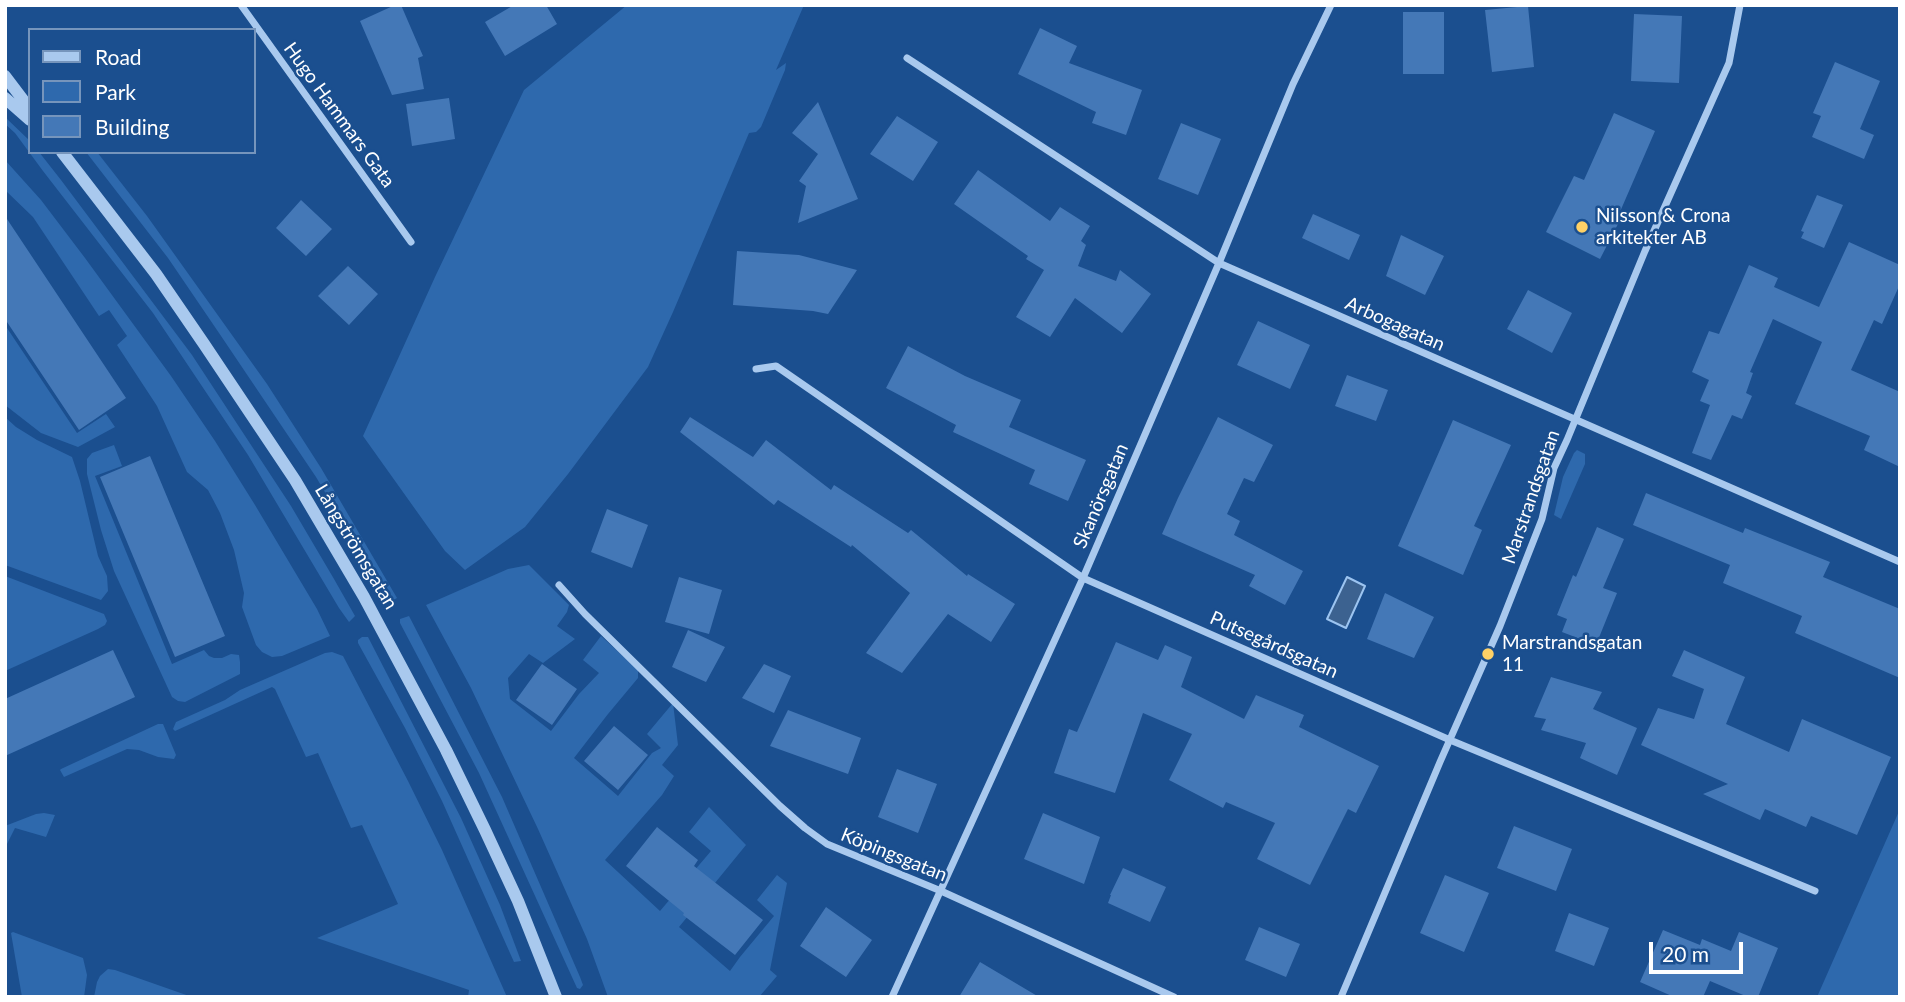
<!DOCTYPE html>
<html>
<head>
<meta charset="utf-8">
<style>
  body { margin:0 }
  #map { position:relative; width:1905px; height:1002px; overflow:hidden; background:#1b4f8f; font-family:Lato,sans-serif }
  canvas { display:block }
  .frame { position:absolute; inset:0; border:7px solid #fff; pointer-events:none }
  .legend { position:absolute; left:28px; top:28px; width:228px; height:126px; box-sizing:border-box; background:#1b4f8f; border:2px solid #7695bc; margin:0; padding:9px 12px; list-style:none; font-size:21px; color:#fff }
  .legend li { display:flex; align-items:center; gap:14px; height:35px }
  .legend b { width:35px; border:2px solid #7695bc }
  .scale { position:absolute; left:1649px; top:942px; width:94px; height:32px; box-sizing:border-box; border:4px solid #fff; border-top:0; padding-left:9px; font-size:21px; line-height:24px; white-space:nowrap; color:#fff; -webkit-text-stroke:5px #1b4f8f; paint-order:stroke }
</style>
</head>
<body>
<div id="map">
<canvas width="1905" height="1002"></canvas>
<div class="frame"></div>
<ul class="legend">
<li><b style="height:9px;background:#a9c9ee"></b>Road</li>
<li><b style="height:19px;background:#2e69ad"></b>Park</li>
<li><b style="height:19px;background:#4478b7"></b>Building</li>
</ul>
<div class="scale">20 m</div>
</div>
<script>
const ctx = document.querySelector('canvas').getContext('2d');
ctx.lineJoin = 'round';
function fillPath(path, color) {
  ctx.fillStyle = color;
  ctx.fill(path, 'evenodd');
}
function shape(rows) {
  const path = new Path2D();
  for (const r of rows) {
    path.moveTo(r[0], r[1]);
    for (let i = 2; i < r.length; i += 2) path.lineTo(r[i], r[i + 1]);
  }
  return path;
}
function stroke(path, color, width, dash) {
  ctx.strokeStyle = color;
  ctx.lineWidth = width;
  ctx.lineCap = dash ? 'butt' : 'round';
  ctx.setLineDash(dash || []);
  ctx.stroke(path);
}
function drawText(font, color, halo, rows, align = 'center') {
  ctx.font = font + ' Lato,sans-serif';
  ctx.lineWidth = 5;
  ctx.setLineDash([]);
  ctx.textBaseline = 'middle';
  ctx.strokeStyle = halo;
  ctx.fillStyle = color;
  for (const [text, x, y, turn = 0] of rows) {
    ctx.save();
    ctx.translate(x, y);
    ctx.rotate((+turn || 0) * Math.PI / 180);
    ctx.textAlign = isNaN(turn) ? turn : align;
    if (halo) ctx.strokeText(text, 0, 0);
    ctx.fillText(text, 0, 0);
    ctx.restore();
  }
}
fillPath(shape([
  [627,5,804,5,776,70,786,63,785,70,761,127,756,132,749,133,673,312,648,367,568,474,525,527,465,570,445,551,363,436,435,277,524,90],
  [5,117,30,141,30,152,39,152,61,180,192,355,291,506,334,579,355,616,349,622,339,608,248,455,153,313,43,171,15,133,5,124],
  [86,152,97,152,147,216,267,384,321,468,397,598,390,602,316,477,219,333,168,258],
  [5,160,41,200,85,258,171,376,215,441,255,505,317,609,330,636,282,656,272,657,262,652,256,645,242,607,244,593,234,550,220,513,208,490,187,472,157,406,117,345,127,336,109,310,99,316,33,217,5,190],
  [5,325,77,433,106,414,115,427,78,447,41,433,5,405],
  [5,417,16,427,37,440,72,457,80,481,98,556,107,576,108,591,101,600,5,565],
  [114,445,122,466,95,476,172,664,204,650,209,656,214,658,222,658,231,654,239,655,240,662,240,674,185,702,178,701,172,697,114,571,101,530,87,474,87,459,92,453],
  [1577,450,1585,454,1585,464,1561,519,1554,515,1563,477,1574,453],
  [529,565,569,605,567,612,557,626,575,639,543,663,529,654,508,678,510,699,551,731,579,694,599,673,583,660,601,636,638,670,638,678,608,714,574,758,618,796,652,753,661,748,647,734,673,703,678,745,662,765,674,776,662,795,605,860,660,911,711,851,689,832,709,807,746,845,679,927,730,971,740,957,774,916,757,900,777,875,787,883,770,970,777,976,759,997,608,997,587,939,538,829,471,688,426,605,508,569],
  [5,576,104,614,107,621,105,625,98,629,5,671],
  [409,616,502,797,580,977,583,985,580,989,577,988,479,773,400,623,400,619],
  [362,637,368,637,461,818,500,905,521,961,514,962,442,801,405,728,358,643,358,640],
  [332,652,343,656,408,781,442,850,507,997,468,997,469,990,317,938,398,904,362,825,351,828,318,753,306,757,275,689,272,687,175,731,173,729,176,722,225,700,240,690,325,653],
  [158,724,163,724,176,755,174,759,158,757,139,750,127,749,64,777,60,770,61,769],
  [1900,809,1900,997,1817,997],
  [44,813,55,815,46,837,15,828,5,848,5,826,36,814],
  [13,932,83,958,87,975,84,997,22,997,11,933],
  [108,969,115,970,192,997,94,997,97,982,100,976]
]), '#2e69ad');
const water = shape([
  [1347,577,1365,586,1346,628,1327,619,1347,577]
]);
fillPath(water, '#3c6290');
stroke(water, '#9cc4f0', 2);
fillPath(shape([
  [395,5,401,5,423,56,418,58,424,89,392,95,360,21],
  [514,5,546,5,557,24,505,56,485,22],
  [1528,6,1534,67,1492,72,1485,10],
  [1403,12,1444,12,1444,74,1403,74],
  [1634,14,1682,16,1679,83,1631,81],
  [1040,28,1077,46,1069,63,1142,90,1126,135,1092,123,1096,112,1018,74],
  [1835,62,1880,81,1860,129,1874,135,1864,159,1812,137,1821,116,1813,113],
  [449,98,455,139,412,146,406,104],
  [818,102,858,199,798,223,806,186,799,181,818,154,792,133],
  [1614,113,1655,131,1616,221,1619,222,1600,259,1546,232,1574,176,1584,180],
  [897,116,938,142,913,181,870,154],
  [1181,123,1221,139,1198,195,1158,179],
  [978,170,1050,221,1060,207,1090,226,1081,241,1086,245,1078,266,1116,281,1120,270,1151,294,1122,333,1075,298,1050,337,1016,317,1044,270,1026,259,1028,256,954,204],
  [1817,195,1843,205,1824,248,1801,238,1804,232,1801,231],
  [301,200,332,229,306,256,276,228],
  [1313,214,1360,235,1349,260,1302,238],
  [5,216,126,398,79,430,5,319],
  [1401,235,1444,256,1425,295,1386,276],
  [1849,242,1900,265,1900,284,1882,324,1874,320,1851,370,1900,392,1900,467,1864,450,1870,436,1795,404,1822,342,1773,319,1750,372,1753,373,1746,393,1752,396,1742,419,1732,415,1711,460,1692,453,1710,405,1700,401,1709,380,1692,372,1709,331,1719,334,1749,265,1778,278,1774,287,1819,307],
  [737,251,799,255,857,270,828,314,813,311,733,305],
  [348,266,378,294,349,325,318,296],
  [1528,290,1572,313,1552,353,1507,329],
  [1258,321,1310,345,1290,389,1237,365],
  [908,346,965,376,1021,400,1009,427,1086,460,1068,501,1029,484,1035,470,953,432,956,425,886,388],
  [1347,375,1388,390,1376,421,1335,406],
  [690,417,753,457,766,440,831,490,834,485,908,533,911,530,967,576,968,574,1015,604,991,642,948,614,902,673,866,653,910,593,852,545,851,547,778,500,774,505,680,432],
  [1218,417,1273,445,1254,482,1244,478,1227,514,1240,521,1234,535,1303,571,1285,605,1249,586,1255,575,1162,534,1178,498],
  [1453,420,1511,445,1474,526,1482,530,1463,575,1398,546],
  [150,456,225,636,175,657,100,477],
  [1646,493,1743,533,1745,528,1830,562,1823,577,1900,609,1900,678,1795,633,1802,616,1723,583,1730,565,1633,525],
  [607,509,648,525,632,568,591,552],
  [1597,527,1624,539,1603,588,1617,593,1596,645,1562,632,1567,619,1557,615,1573,575,1576,577],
  [679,577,722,590,709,634,665,622],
  [1385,593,1434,617,1414,658,1367,639],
  [688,630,725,647,706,682,672,667],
  [1116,642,1158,660,1165,645,1192,657,1181,687,1244,719,1256,695,1304,715,1299,727,1379,766,1356,813,1348,809,1310,885,1257,859,1275,823,1226,802,1223,808,1169,780,1192,734,1143,713,1115,793,1054,773,1069,729,1077,732],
  [113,650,135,697,5,756,5,699],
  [1684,650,1745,677,1726,724,1789,752,1802,719,1891,757,1857,835,1811,816,1806,827,1765,809,1760,820,1703,794,1728,784,1641,745,1658,708,1694,719,1704,689,1672,676],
  [542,664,577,689,552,725,516,700],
  [764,664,791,676,774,713,742,698],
  [1551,677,1602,692,1593,709,1637,728,1617,775,1580,758,1586,743,1541,730,1546,719,1534,717],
  [788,710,861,738,848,774,770,746],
  [614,726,648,755,618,790,584,761],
  [897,769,937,784,918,833,878,817],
  [1043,813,1100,837,1084,884,1024,859],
  [1514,826,1572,849,1556,891,1497,868],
  [657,827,698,860,694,866,763,920,735,955,683,915,684,913,626,866],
  [1123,868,1166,887,1150,922,1108,903,1111,895,1110,895],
  [1445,875,1489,893,1464,952,1420,933],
  [826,907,872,940,846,977,800,946],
  [1569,913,1609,928,1594,966,1555,951],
  [1259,927,1300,944,1286,977,1245,960],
  [1663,930,1700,945,1702,939,1731,951,1739,932,1778,948,1758,997,1748,997,1710,981,1703,997,1674,997,1640,982],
  [980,962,1039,997,959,997]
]), '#4478b7');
stroke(shape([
  [241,5,411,242],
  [907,58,1219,263,1900,562],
  [756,369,776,366,1083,578,1450,740,1815,891],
  [559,585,585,614,780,806,805,828,827,844,941,891,1174,997],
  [892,997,1083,578,1219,263,1293,84,1331,5],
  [1341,997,1440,762,1500,626,1542,519,1554,468,1567,440,1645,251,1729,63,1740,5]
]), '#a9c9ee', 7);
stroke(shape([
  [5,76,30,109],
  [5,98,30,120],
  [62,152,156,274,204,344,295,480,364,597,446,750,485,830,518,901,556,997]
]), '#a9c9ee', 12);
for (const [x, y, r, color] of [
  [1582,227,7,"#ffd166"],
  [1488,654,7,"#ffd166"]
]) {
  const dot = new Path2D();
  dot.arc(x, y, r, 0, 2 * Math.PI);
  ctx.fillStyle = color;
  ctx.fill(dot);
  stroke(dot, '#1b4f8f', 2.5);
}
drawText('19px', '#fff', '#1b4f8f', [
  ["Hugo Hammars Gata",339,115,54],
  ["Arbogagatan",1395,324,24],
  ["Skanörsgatan",1101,496,-67],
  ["Marstrandsgatan",1531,497,-71],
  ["Långströmsgatan",356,547,59],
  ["Putsegårdsgatan",1274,645,24],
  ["Köpingsgatan",894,855,22]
]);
drawText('19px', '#fff', '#1b4f8f', [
  ["Nilsson & Crona",1596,216],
  ["arkitekter AB",1596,238],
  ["Marstrandsgatan",1502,643],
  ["11",1502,665]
], 'left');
</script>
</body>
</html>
